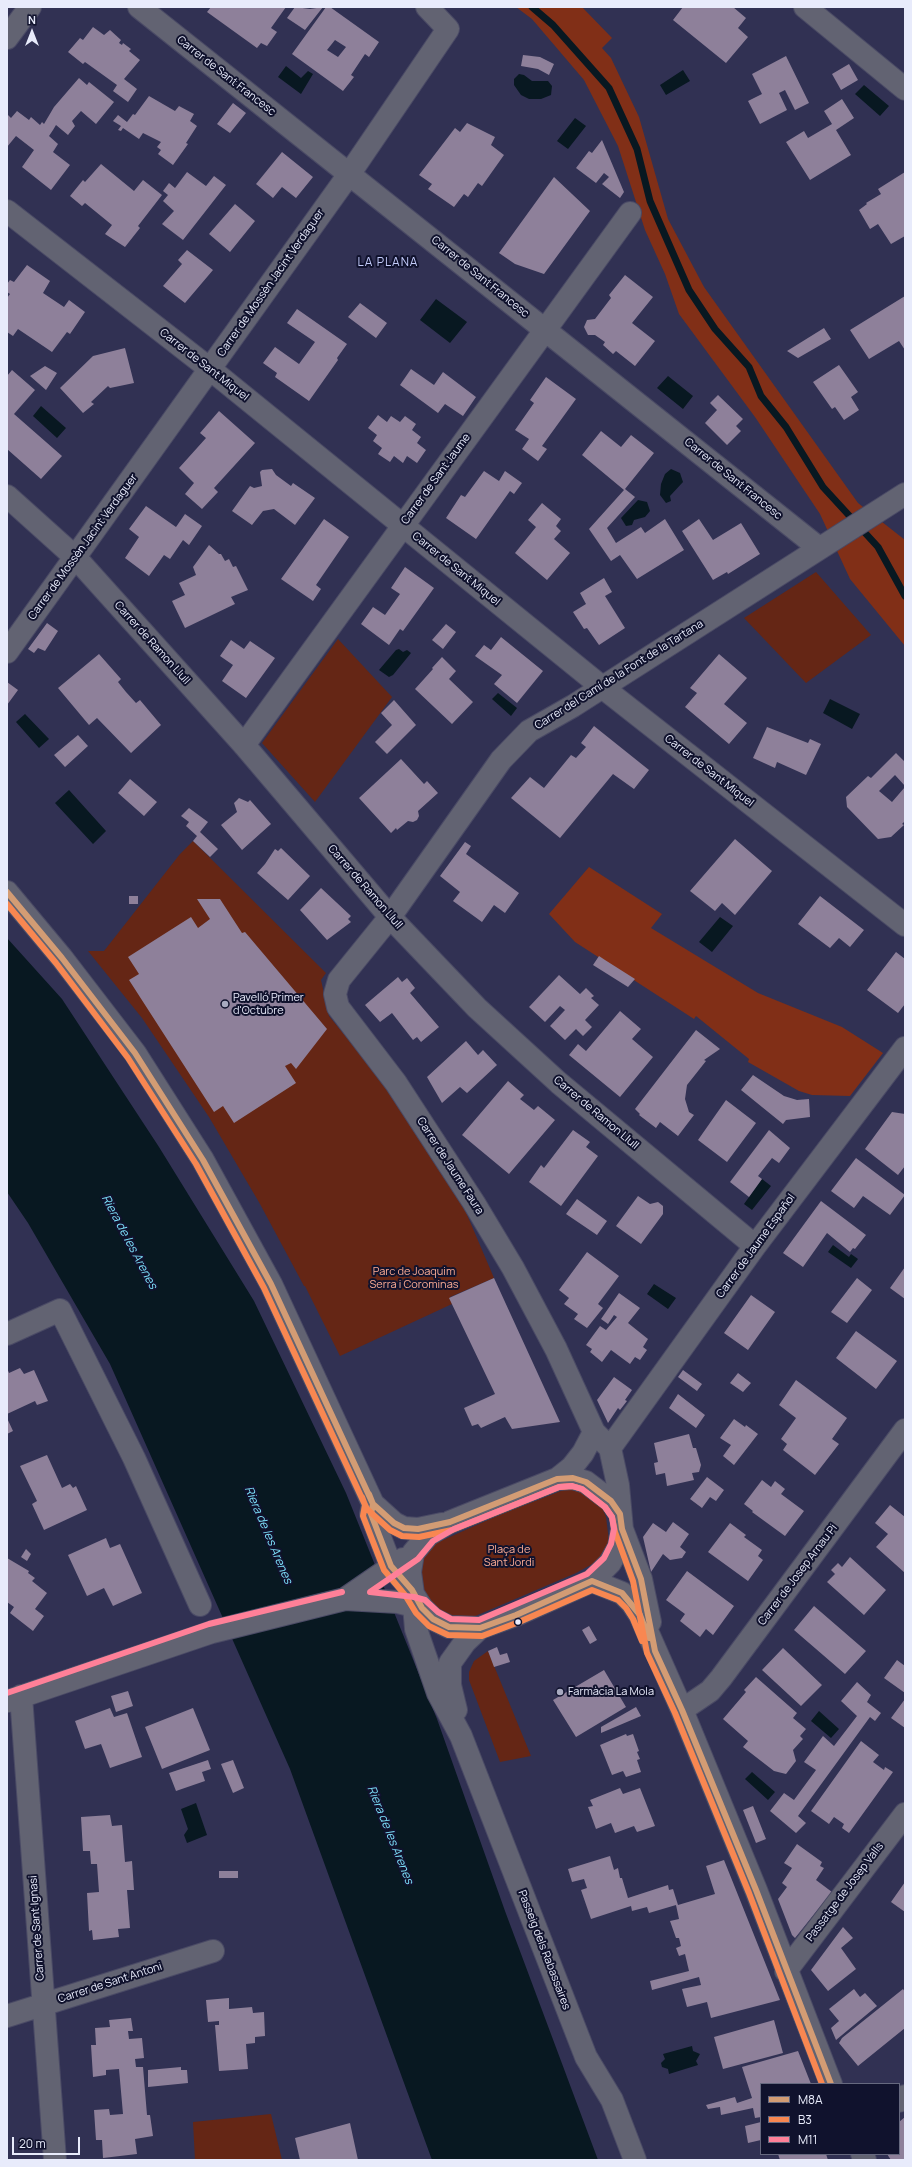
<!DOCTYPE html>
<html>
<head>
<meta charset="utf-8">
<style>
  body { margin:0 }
  #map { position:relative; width:912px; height:2167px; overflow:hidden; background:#313153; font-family:Manrope,sans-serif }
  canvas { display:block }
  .frame { position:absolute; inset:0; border:8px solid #e8ebfb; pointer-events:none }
  .legend { position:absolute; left:760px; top:2083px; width:140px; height:72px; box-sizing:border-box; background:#10122d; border:1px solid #66697f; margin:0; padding:5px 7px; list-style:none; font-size:12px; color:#e8ebfb }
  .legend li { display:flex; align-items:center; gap:8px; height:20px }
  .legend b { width:20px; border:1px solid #66697f }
  .north { position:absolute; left:12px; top:12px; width:40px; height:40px; -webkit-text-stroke:3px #10122d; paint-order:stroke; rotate:0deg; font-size:11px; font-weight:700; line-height:16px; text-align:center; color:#e8ebfb }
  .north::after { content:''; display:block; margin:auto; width:14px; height:18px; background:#e8ebfb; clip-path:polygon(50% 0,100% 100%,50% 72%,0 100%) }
  .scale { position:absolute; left:12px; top:2137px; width:68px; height:18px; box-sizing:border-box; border:2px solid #e8ebfb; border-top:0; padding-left:5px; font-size:12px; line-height:14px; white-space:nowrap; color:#e8ebfb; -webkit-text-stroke:3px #10122d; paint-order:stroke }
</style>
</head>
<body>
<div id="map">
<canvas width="912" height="2167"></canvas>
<div class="frame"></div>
<ul class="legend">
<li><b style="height:5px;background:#d39c74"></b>M8A</li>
<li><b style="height:5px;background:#f88751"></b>B3</li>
<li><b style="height:5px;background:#ff8098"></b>M11</li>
</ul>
<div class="north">N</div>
<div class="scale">20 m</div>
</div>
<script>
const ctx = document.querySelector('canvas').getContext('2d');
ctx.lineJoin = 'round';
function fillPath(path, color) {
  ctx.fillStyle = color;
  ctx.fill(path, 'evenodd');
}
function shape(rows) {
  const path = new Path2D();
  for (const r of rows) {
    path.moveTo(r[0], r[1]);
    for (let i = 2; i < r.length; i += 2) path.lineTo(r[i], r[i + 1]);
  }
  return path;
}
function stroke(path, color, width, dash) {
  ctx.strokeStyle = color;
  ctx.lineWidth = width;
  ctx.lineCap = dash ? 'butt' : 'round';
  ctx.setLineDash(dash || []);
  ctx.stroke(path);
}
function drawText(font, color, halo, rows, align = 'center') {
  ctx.font = font + ' Manrope,sans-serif';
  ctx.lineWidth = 4;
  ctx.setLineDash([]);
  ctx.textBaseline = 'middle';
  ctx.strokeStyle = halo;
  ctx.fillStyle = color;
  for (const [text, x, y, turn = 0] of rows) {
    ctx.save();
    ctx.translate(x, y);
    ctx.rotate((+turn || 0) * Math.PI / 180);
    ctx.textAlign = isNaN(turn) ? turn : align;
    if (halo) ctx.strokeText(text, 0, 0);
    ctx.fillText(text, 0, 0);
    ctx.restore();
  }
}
fillPath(shape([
  [816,572,871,635,806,683,744,618],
  [338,639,392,697,315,802,262,743],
  [193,841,326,973,321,980,329,1016,394,1095,465,1210,494,1278,450,1297,452,1304,340,1356,305,1286,304,1286,260,1204,209,1117,142,1018,88,951,104,951,180,854],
  [578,1488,601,1505,606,1517,609,1541,606,1551,596,1562,576,1573,473,1617,459,1620,441,1615,428,1601,423,1587,419,1567,421,1559,432,1545,499,1515,566,1489],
  [488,1651,531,1756,500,1762,469,1680,469,1672,474,1661],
  [271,2114,282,2160,195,2160,193,2122]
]), '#652615');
fillPath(shape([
  [516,7,582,7,612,38,602,48,611,58,639,117,668,219,704,287,858,503,905,540,905,646,850,579,820,514,755,417,679,314,665,274,645,230,618,146,584,80,532,19],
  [589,867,662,914,651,928,758,993,842,1027,883,1053,850,1096,812,1095,799,1091,748,1062,749,1059,696,1016,694,1019,575,942,549,914]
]), '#812f17');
fillPath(shape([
  [286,66,301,78,308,71,313,74,301,94,278,77],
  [683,70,690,81,666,95,660,85],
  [519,74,524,75,532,81,548,81,552,86,551,95,541,99,529,99,521,95,514,85,514,79],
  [864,85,889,106,880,116,855,94],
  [575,118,586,126,568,149,557,141],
  [436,299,467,322,450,343,420,320],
  [668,376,693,396,683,409,657,388],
  [41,406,66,428,57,438,33,416],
  [671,469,680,473,683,482,670,496,671,501,666,503,660,495,661,484,665,474],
  [638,500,647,502,650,511,645,517,634,520,632,525,626,526,621,518],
  [399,649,403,652,407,650,411,653,393,675,389,677,379,670,396,650],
  [498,693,517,708,511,716,492,699],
  [830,699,860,714,852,729,823,713],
  [25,714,49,739,39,748,16,722],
  [69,790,106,831,93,844,55,803],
  [720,917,733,926,712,952,699,942],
  [7,938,62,999,159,1147,254,1301,346,1493,437,1719,505,1911,598,2160,432,2160,290,1769,110,1364,28,1223,7,1192],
  [762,1179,771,1186,752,1210,744,1204],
  [833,1245,849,1257,851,1254,858,1259,851,1268,828,1252],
  [654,1284,676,1298,668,1309,647,1294],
  [819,1711,839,1729,831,1738,811,1721],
  [752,1772,775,1792,768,1800,745,1779],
  [196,1803,207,1835,187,1843,184,1835,188,1829,181,1809],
  [692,2046,693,2051,700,2054,696,2061,698,2065,669,2074,668,2069,662,2067,661,2063,665,2059,663,2054]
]), '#081821');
stroke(shape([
  [532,7,553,25,609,88,637,149,650,201,689,290,715,329,749,367,761,396,786,427,823,487,878,547,905,596]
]), '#081821', 7);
fillPath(shape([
  [211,7,286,7,271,28,277,32,267,46,261,43,257,48,207,12],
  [295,7,310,9,323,7,305,30,287,18],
  [326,7,330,7,379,42,369,57,365,54,351,75,354,77,343,91,292,54],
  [335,40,346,47,338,57,327,50],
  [683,7,733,7,746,18,738,28,748,37,726,63,673,20],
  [93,27,104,35,110,30,121,40,119,43,122,45,123,43,131,49,129,51,140,60,124,79,137,89,128,102,113,91,117,85,85,62,83,64,68,52,80,38,83,40],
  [523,55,540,57,554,64,549,75,538,69,521,66],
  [786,56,809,103,795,110,785,90,779,93,787,110,760,124,748,101,762,94,752,74],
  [849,64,858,80,841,90,832,74],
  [79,78,87,85,89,82,114,102,96,124,81,111,72,121,75,126,68,135,56,125,53,130,49,136,58,144,53,152,70,165,51,190,22,167,34,150,16,136,7,147,7,114,11,118,17,111,29,120,31,117,40,125,42,122,44,124,54,107],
  [149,96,175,111,179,106,194,114,190,121,197,126,186,143,188,144,173,165,158,154,161,150,157,147,161,142,143,133,139,139,123,128,121,131,118,130,121,126,113,121,118,115,127,122,133,114,135,115],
  [842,99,854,118,836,130,851,155,810,180,786,142,804,131,808,138,832,124,824,111],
  [233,103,246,113,230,133,217,124],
  [467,123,495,137,491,145,504,155,482,186,478,183,468,197,464,194,454,207,428,189,432,184,419,175,455,128,460,132],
  [602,140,624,192,620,198,602,184,609,177,604,173,596,183,576,168,589,151,592,153],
  [282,152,313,177,296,198,282,187,273,198,256,184],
  [101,164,134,191,143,180,162,195,138,226,140,228,125,247,105,234,112,225,85,203,82,206,70,196,83,180,85,182],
  [187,172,206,186,214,176,226,185,183,240,162,224,174,211,163,201,168,195,163,191,169,183,175,188],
  [905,172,905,236,891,244,878,224,870,229,859,210,867,204,866,203,881,194,878,189],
  [554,177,590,211,544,274,515,264,499,253],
  [235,204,255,221,230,252,209,234],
  [187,250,213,270,185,303,163,286,182,264,178,260],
  [27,265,50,281,43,293,64,307,69,300,85,312,70,334,67,332,52,352,18,329,13,336,7,332,7,298,10,294,7,292,7,284,10,280,14,282],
  [625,275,653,297,632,323,655,341,635,366,616,351,613,354,603,345,605,342,595,335,588,335,584,327,587,320,595,319,611,298,609,295],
  [905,296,905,350,899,341,869,359,850,330],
  [360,303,387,323,376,338,348,317],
  [297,309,347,344,337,358,338,360,309,401,275,377,277,373,263,363,275,347,299,364,315,342,287,323],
  [824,328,831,339,798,358,787,351],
  [125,348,134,383,110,388,108,386,91,402,94,404,83,413,60,388,93,356],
  [839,365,858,392,851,397,859,410,844,420,835,407,832,409,813,382],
  [45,366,57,373,46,390,30,376],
  [411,369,434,385,443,372,476,397,463,416,445,404,438,413,400,385],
  [12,370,35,390,14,414,62,456,41,479,7,449,7,376],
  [546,377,576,399,542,446,547,449,538,461,522,449,529,439,515,430,534,403,530,400],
  [718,395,743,419,736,426,741,431,727,445,705,423,717,410,710,403],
  [219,411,255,443,214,488,218,492,202,509,185,494,194,483,179,468,206,438,200,433],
  [378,415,387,422,391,416,400,422,405,416,416,424,412,430,421,437,417,443,426,450,417,463,407,456,403,463,394,456,390,462,378,454,382,448,373,441,377,435,368,428],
  [601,431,621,447,631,435,654,453,625,489,635,497,607,528,616,543,641,527,645,533,665,519,684,550,637,579,620,555,611,561,589,529,624,490,582,455],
  [272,469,276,475,291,486,293,483,315,498,295,525,274,509,263,511,252,525,232,511,250,486,254,488,262,486,260,472,262,470],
  [484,471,499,481,505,471,522,483,514,494,510,491,476,539,446,518,461,495,465,497],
  [542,503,561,519,556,526,561,531,554,539,570,553,547,580,515,553,536,527,528,520],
  [146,506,176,527,185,514,202,526,189,545,183,540,170,559,164,555,149,576,125,558,139,537,129,529],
  [324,519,349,537,316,585,321,589,313,601,281,579],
  [699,519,713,540,741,523,760,554,728,574,727,572,713,580,682,531],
  [209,545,219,554,221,554,225,561,229,559,233,567,236,566,248,590,231,597,235,604,185,628,172,601,185,595,179,583,196,575,193,567],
  [405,567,434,588,403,631,400,629,389,645,361,624,373,607,385,615,400,594,391,588],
  [604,578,612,592,605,596,625,628,599,645,587,628,584,629,573,612,586,604,580,593],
  [47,623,58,631,45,651,38,648,34,653,28,649],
  [446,624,456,632,443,649,432,640],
  [501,637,543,671,517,703,494,684,502,675,475,656,484,645,491,650],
  [231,640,244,649,250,641,275,658,246,698,222,681,233,665,220,656],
  [99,654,121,679,118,682,126,692,136,703,140,700,161,725,131,753,97,718,89,725,58,688],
  [719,654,747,678,724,704,747,723,729,744,685,707,697,693,690,688],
  [442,657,456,671,449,679,473,702,452,724,415,689,433,669,432,668],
  [7,682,18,690,7,705],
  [394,700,416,725,387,754,375,742,392,725,381,713],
  [594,726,649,770,634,789,613,774,560,838,511,798,530,777,544,788,571,755,576,758,586,747,581,743],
  [767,727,808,743,810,739,821,744,806,775,777,762,775,768,753,758],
  [78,735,88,746,65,767,54,755],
  [896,753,905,762,905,786,895,775,879,791,892,802,905,787,905,821,902,824,904,825,891,837,878,839,847,807,846,797,868,776,871,778],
  [401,759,424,784,427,781,438,793,418,811,419,816,417,820,413,822,408,821,397,830,396,828,391,833,359,798],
  [130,779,157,802,144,816,118,793],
  [239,798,248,802,250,800,271,824,242,850,221,825,237,812,234,803],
  [189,808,208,822,200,832,218,849,210,857,193,841,197,836,186,826,189,822,181,816],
  [735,839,772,871,735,915,722,903,715,911,690,891],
  [465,842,471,846,466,854,519,893,505,913,494,905,482,922,453,901,460,892,440,876],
  [281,848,310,876,288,900,257,873,265,864,275,849,278,851],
  [321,888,351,916,348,919,351,922,327,940,300,910],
  [129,896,138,896,138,904,129,904],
  [820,896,864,930,850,947,839,938,830,948,798,924],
  [197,899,220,899,242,933,245,932,327,1029,296,1069,291,1063,285,1066,296,1083,234,1123,223,1106,214,1112,129,980,139,974,128,957,191,917,198,928,210,919],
  [896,952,905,959,905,1004,898,1013,867,990],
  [599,956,605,960,635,979,628,987,593,965],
  [559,975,580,994,586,988,594,996,591,998,599,1005,585,1020,592,1027,583,1036,576,1029,565,1040,550,1026,565,1010,560,1006,545,1022,529,1007],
  [398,977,402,982,407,978,415,988,410,993,439,1027,421,1042,417,1037,413,1040,392,1013,380,1022,365,1005],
  [620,1011,641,1029,632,1039,653,1057,620,1097,569,1055,578,1044,586,1051],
  [696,1030,720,1049,704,1060,706,1061,687,1085,685,1099,689,1112,694,1115,678,1136,660,1122,656,1128,639,1115,640,1114,635,1109],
  [466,1041,478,1055,483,1050,497,1065,467,1093,460,1087,442,1103,427,1077],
  [753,1075,784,1096,797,1100,809,1099,810,1117,786,1120,783,1124,741,1090],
  [508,1081,524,1095,520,1099,534,1110,538,1106,555,1120,509,1174,462,1135],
  [726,1100,756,1123,727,1162,698,1140],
  [892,1112,905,1114,905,1166,898,1175,865,1149],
  [573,1130,590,1142,586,1147,598,1156,561,1206,529,1182,541,1165,544,1168],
  [769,1130,790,1148,779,1163,772,1158,758,1176,762,1179,749,1197,730,1182],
  [856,1158,905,1195,890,1215,863,1196,854,1208,831,1191],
  [638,1196,650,1204,658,1202,663,1206,663,1214,641,1244,616,1226],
  [577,1199,607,1221,597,1235,566,1214],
  [821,1201,866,1235,855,1249,853,1248,850,1252,827,1233,803,1267,783,1253],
  [587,1252,619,1276,598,1304,603,1308,587,1328,574,1319,578,1314,564,1304,569,1298,559,1290],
  [905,1267,905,1299,890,1288],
  [494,1278,560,1422,512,1429,505,1417,481,1428,478,1424,472,1426,464,1408,495,1394,449,1298],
  [857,1278,872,1290,847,1323,831,1312],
  [619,1293,640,1308,628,1323,648,1339,643,1347,647,1350,640,1360,635,1357,630,1364,611,1350,602,1362,590,1352,592,1349,586,1345,600,1326,606,1330,617,1317,614,1315,608,1324,601,1319],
  [751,1295,775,1312,748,1350,724,1333],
  [856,1331,897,1361,876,1389,836,1358],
  [7,1368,9,1373,20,1368,24,1374,34,1370,48,1401,37,1405,35,1401,7,1414],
  [683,1370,702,1384,697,1391,678,1377],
  [738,1373,751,1383,743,1392,730,1383],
  [614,1377,632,1390,625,1400,627,1401,620,1410,618,1408,608,1423,597,1400],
  [796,1380,847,1418,832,1439,839,1444,815,1475,783,1450,787,1444,781,1439,796,1418,779,1405],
  [678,1394,705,1415,696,1428,669,1408],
  [7,1418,13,1431,7,1434],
  [734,1419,745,1427,746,1425,758,1434,734,1465,723,1456,731,1445,720,1438],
  [689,1434,693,1448,696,1448,701,1465,699,1472,692,1473,694,1480,667,1486,665,1473,656,1475,654,1463,658,1462,654,1443],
  [47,1455,62,1488,70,1484,73,1488,76,1486,87,1510,44,1530,32,1504,37,1501,20,1466],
  [707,1477,724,1490,716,1501,710,1497,702,1508,690,1499],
  [762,1480,771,1487,775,1481,785,1489,781,1494,804,1511,785,1536,752,1512,753,1511,744,1504],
  [890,1505,905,1517,905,1573,876,1547,888,1534,875,1523],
  [673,1522,689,1534,680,1547,686,1552,682,1558,670,1560,663,1554,651,1572,643,1537,653,1523,666,1532],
  [730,1523,746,1535,744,1537,762,1550,758,1556,763,1560,748,1581,708,1552],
  [106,1538,110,1548,120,1544,142,1593,113,1606,104,1588,87,1596,68,1555],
  [26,1549,31,1554,27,1561,21,1557],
  [850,1557,886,1590,864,1615,827,1582,835,1574,831,1570,838,1563,842,1567],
  [7,1558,29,1571,28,1573,35,1578,32,1581,47,1593,35,1609,44,1616,33,1631,10,1613,14,1607,7,1602],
  [687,1571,734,1606,713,1635,706,1629,700,1637,680,1621,685,1614,666,1600],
  [814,1606,866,1651,845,1674,794,1630],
  [589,1626,597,1640,590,1644,582,1630],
  [497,1647,500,1655,507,1653,510,1662,494,1667,488,1651],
  [783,1648,822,1685,801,1706,762,1670],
  [897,1660,905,1666,905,1693,884,1678],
  [604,1670,626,1707,576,1737,553,1700],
  [756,1677,797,1713,793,1718,806,1729,800,1736,803,1739,793,1750,796,1761,786,1774,774,1771,743,1747,748,1741,723,1719,746,1692,744,1690],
  [857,1682,871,1695,867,1702,881,1713,875,1721,870,1717,798,1816,806,1823,796,1833,770,1811,784,1793,794,1800,816,1770,804,1762,823,1736,834,1746,857,1716,841,1701],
  [128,1691,133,1706,116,1712,111,1696],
  [905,1699,905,1728,891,1718],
  [636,1707,641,1716,601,1733,601,1727],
  [110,1708,114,1717,127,1713,142,1757,110,1768,101,1744,85,1749,75,1721],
  [193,1708,210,1750,162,1769,145,1727],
  [626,1734,627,1736,633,1734,639,1751,637,1752,640,1759,637,1760,641,1772,626,1777,623,1771,612,1775,600,1745],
  [861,1741,879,1755,873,1762,884,1770,885,1767,893,1772,849,1833,842,1828,844,1824,834,1817,829,1824,811,1811],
  [208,1760,211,1769,202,1772,205,1781,176,1791,169,1773],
  [233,1760,244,1788,233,1793,221,1764],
  [620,1788,623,1794,640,1788,655,1826,637,1832,634,1826,615,1833,611,1823,596,1829,588,1807,593,1806,590,1800],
  [753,1806,766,1839,756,1843,743,1810],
  [110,1815,112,1826,122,1825,125,1862,132,1861,134,1890,127,1890,130,1928,118,1929,119,1937,93,1940,92,1930,89,1931,87,1893,99,1892,97,1864,91,1864,90,1851,83,1851,81,1817],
  [797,1844,822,1862,820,1866,824,1868,816,1880,832,1892,795,1938,792,1935,778,1899,787,1887,782,1883,792,1868,784,1863],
  [610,1856,614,1870,618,1868,620,1878,622,1878,628,1898,668,1885,669,1890,673,1889,678,1905,715,1894,706,1866,724,1860,780,2000,711,2018,707,2002,687,2007,682,1989,701,1985,699,1977,652,1990,650,1981,689,1971,685,1954,679,1956,676,1948,681,1946,679,1938,676,1938,670,1921,679,1919,676,1905,649,1913,647,1907,632,1911,631,1906,591,1919,581,1890,587,1888,584,1879,572,1882,568,1869],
  [219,1871,238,1871,238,1878,219,1878],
  [905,1882,905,1912,891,1902],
  [843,1927,853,1938,841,1948,856,1969,828,1991,811,1970],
  [854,1989,860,1997,865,1993,877,2006,836,2040,831,2028,839,2021,829,2009],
  [903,1989,905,1992,905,2028,858,2066,839,2043,842,2038],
  [229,1998,229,2009,252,2007,253,2013,264,2012,265,2036,255,2037,255,2043,246,2044,248,2069,219,2071,215,2025,219,2025,219,2021,208,2022,206,2000],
  [131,2018,133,2031,128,2031,129,2039,142,2038,144,2058,135,2059,136,2067,143,2067,147,2115,150,2115,153,2136,135,2139,137,2154,103,2158,102,2140,96,2140,94,2110,109,2109,110,2115,123,2114,119,2069,106,2070,106,2075,93,2077,91,2045,96,2045,95,2028,110,2027,109,2020],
  [774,2020,783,2053,723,2069,714,2037],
  [798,2051,811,2084,761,2084,761,2117,755,2118,753,2108,721,2115,720,2107,708,2109,706,2105,735,2097,737,2103,752,2098,742,2067],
  [181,2067,181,2070,187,2070,188,2083,148,2087,148,2070],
  [905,2117,905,2160,891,2160,887,2154,899,2154,899,2122],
  [761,2122,761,2140,748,2143,745,2126],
  [350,2123,358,2160,300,2160,295,2138],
  [778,2154,826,2154,828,2160,780,2160]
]), '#8e809a');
const street = shape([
  [139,7,819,548],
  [805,7,905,89],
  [7,38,30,7],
  [7,211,210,369,602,687,905,925],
  [7,496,76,558,244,745,390,917,477,1008,559,1083,755,1246],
  [7,652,350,173,448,29,427,7],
  [244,745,630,213],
  [7,892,62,958,135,1053,203,1160,271,1284,373,1504,394,1523,404,1528,418,1529,442,1524],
  [7,1334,60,1310,134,1458,200,1605],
  [610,1448,755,1246,905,1048],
  [557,1479,572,1467,583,1453,594,1432],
  [373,1504,371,1514,391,1566,412,1590],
  [620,1514,611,1501,586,1482,573,1478,557,1479,450,1522,428,1535,413,1553,410,1572,413,1594,422,1608,433,1619,449,1627,480,1628,516,1615,592,1581,610,1563,619,1547,622,1529,618,1485,610,1448,594,1432,556,1349,513,1268,474,1203,396,1083,338,1007,335,994,339,980,390,917,501,760,529,731,573,706,905,494],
  [622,1529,641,1579,650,1622],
  [592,1581,622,1593,632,1603,640,1615,682,1710,756,1890,831,2084],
  [413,1594,416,1629,438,1693,461,1736,586,2057,612,2100,635,2160],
  [345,1599,403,1559],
  [21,1696,55,2160],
  [8,1701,212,1632,345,1599,398,1602,422,1608],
  [456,1710,450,1685,450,1663,465,1642,480,1628],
  [682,1710,710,1691,721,1678,905,1430],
  [786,1971,905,1814],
  [7,2016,213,1951],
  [899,2101,905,2096],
  [862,2154,865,2160]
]);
stroke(street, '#4a4a65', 24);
stroke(street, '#626372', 22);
stroke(shape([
  [7,892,62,958,135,1053,203,1160,271,1284,373,1504,394,1523,404,1528,418,1529,450,1522,557,1479,573,1478,586,1482,611,1501,620,1514,622,1529,641,1579,655,1651,682,1710,756,1890,831,2084],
  [369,1494,373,1504,371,1514,391,1566,412,1590,422,1608,433,1619,449,1627,480,1628,516,1615,592,1581,622,1593,640,1615,649,1638]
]), '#d39c74', 6);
stroke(shape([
  [7,904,56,963,128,1058,196,1164,264,1288,367,1509,390,1530,402,1536,419,1537,452,1530,559,1487,572,1486,582,1489,605,1507,612,1517,615,1532,633,1581,647,1653,675,1713,749,1893,822,2084],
  [362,1497,365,1505,363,1516,384,1570,405,1595,416,1613,429,1626,448,1635,482,1636,519,1622,592,1590,618,1600,626,1608,633,1619,642,1641]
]), '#f88751', 6);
stroke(shape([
  [572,1486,582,1489,605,1507,612,1517,614,1529,611,1544,604,1558,587,1574,479,1620,451,1619,438,1612,425,1600,414,1597,370,1592,418,1559,433,1541,454,1529,559,1487,572,1486],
  [7,1693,209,1624,342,1592]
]), '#ff8098', 6);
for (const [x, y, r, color] of [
  [225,1004,4,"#a8aac0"],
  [518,1622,3.5,"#e8ebfb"],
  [560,1692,4,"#a8aac0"]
]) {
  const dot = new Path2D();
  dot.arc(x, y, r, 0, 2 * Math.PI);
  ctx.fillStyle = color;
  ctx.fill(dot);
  stroke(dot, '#10122d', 1.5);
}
drawText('11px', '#e8ebfb', '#10122d', [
  ["Carrer de Sant Francesc",226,76,38],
  ["Carrer de Sant Francesc",480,277,39],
  ["Carrer de Mossèn Jacint Verdaguer",271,283,-55],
  ["Carrer de Sant Miquel",204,365,38],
  ["Carrer de Sant Jaume",436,479,-54],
  ["Carrer de Sant Francesc",733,479,39],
  ["Carrer de Mossèn Jacint Verdaguer",83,547,-54],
  ["Carrer de Sant Miquel",456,569,39],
  ["Carrer de Ramon Llull",152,643,48],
  ["Carrer del Camí de la Font de la Tartana",619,675,-32],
  ["Carrer de Sant Miquel",709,771,38],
  ["Carrer de Ramon Llull",365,887,49],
  ["Carrer de Ramon Llull",596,1113,40],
  ["Carrer de Jaume Faura",450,1166,57],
  ["Carrer de Jaume Español",756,1246,-54],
  ["Carrer de Josep Arnau Pi",798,1575,-53],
  ["Passatge de Josep Valls",845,1892,-53],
  ["Carrer de Sant Ignasi",37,1928,-94],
  ["Passeig dels Rabassaires",544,1950,69],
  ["Carrer de Sant Antoni",110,1983,-18]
]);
drawText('11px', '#e8ebfb', '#10122d', [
  ["Pavelló Primer",233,998],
  ["d'Octubre",233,1011],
  ["Farmàcia La Mola",568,1692]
], 'left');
drawText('11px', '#fcac94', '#10122d', [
  ["Parc de Joaquim",414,1272],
  ["Serra i Corominas",414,1285],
  ["Plaça de",509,1550],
  ["Sant Jordi",509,1563]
]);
ctx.letterSpacing = '1px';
drawText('12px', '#c4ccfb', '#10122d', [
  ["LA PLANA",388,263]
]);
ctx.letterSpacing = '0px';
drawText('italic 12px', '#7cdff9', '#10122d', [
  ["Riera de les Arenes",129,1242,62],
  ["Riera de les Arenes",268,1535,67],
  ["Riera de les Arenes",390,1835,68]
]);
</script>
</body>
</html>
